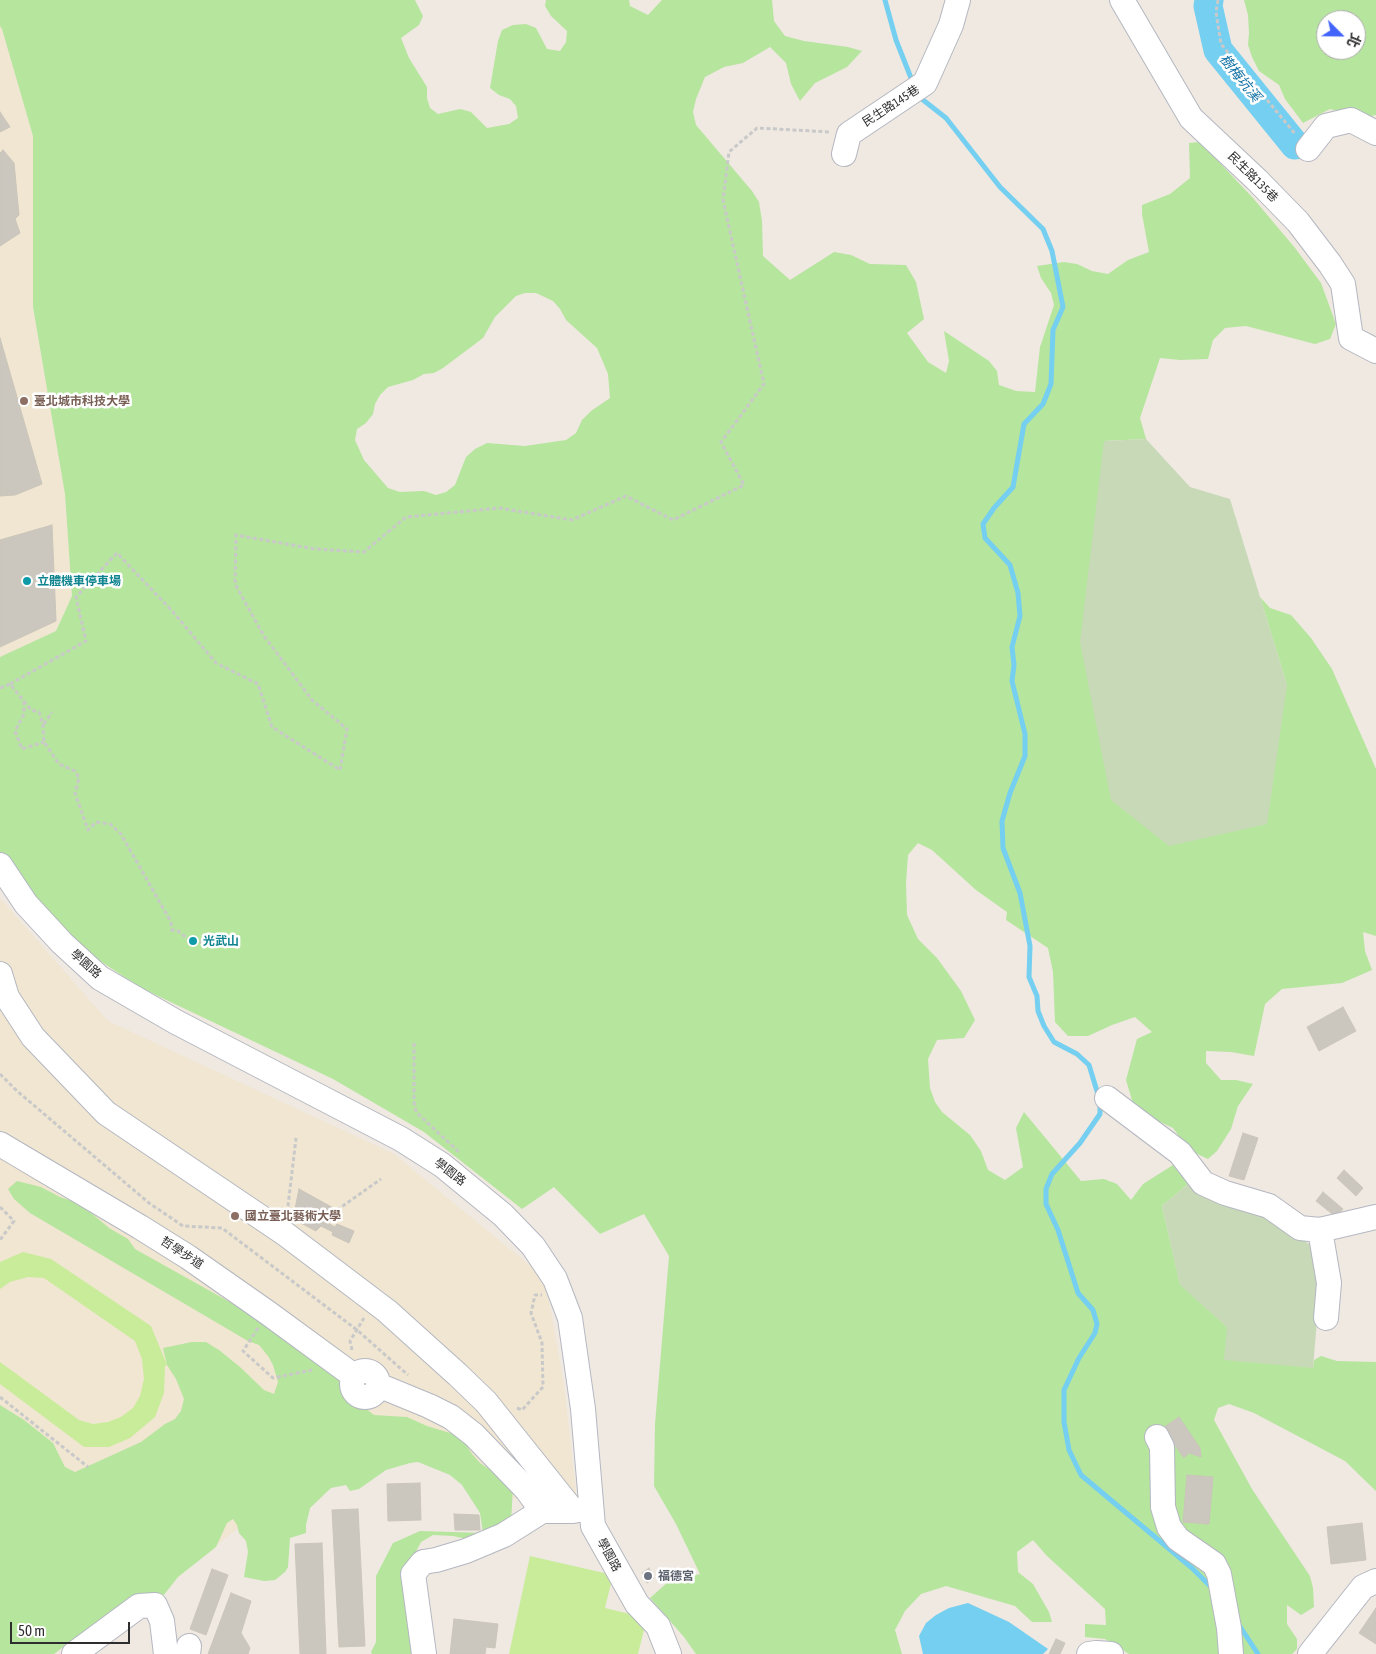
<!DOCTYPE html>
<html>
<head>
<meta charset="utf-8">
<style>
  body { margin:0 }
  #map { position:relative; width:1376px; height:1654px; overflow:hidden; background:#efe9e1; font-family:"Asap Condensed","Noto Sans TC",sans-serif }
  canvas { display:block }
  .north { position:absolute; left:1316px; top:10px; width:50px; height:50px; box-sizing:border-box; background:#fff; border:1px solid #ababab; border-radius:50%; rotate:113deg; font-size:14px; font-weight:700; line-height:20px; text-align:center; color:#2e2e2e }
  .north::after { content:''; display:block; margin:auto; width:18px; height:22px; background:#4264fb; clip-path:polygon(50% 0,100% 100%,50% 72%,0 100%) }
  .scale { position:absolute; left:10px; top:1622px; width:120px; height:22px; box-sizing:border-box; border:2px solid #2e2e2e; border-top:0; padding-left:6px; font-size:15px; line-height:18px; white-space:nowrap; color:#2e2e2e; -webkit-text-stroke:4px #fff; paint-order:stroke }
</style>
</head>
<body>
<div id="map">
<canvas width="1376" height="1654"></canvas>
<div class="north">北</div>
<div class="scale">50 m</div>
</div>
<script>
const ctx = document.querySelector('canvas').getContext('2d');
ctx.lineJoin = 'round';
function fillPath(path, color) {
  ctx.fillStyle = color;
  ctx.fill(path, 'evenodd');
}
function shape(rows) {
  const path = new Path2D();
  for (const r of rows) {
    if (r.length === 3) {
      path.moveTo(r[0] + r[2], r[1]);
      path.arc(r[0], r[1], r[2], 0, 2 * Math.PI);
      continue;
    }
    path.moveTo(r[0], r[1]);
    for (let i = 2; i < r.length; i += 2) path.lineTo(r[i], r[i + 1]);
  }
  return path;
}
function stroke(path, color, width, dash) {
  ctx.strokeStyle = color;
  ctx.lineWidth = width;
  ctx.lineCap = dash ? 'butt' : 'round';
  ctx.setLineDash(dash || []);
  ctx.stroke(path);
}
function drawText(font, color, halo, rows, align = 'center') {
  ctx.font = font + ' "Asap Condensed","Noto Sans TC",sans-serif';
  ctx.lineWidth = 5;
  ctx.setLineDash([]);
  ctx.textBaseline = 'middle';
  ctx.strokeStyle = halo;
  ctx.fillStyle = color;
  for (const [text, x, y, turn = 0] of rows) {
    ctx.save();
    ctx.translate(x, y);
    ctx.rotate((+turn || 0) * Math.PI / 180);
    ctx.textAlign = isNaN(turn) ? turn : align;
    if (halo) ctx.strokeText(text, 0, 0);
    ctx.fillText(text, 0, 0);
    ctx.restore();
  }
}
fillPath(shape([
  [0,26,2,29,33,136,33,307,65,494,72,596,56,631,0,657],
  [0,898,108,1021,394,1154,545,1278,564,1385,577,1502,521,1501,405,1450,289,1487,166,1586,0,1593]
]), '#f0e6d1');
fillPath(shape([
  [0,0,415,0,423,16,419,25,401,38,409,58,427,87,427,98,430,108,438,114,460,109,471,112,487,128,509,124,518,118,516,106,510,99,499,95,490,88,498,41,502,30,513,25,526,24,536,28,547,49,560,51,566,42,567,31,551,16,545,6,546,0,629,0,630,6,648,15,662,0,772,0,774,21,785,36,804,41,848,47,862,51,847,67,815,83,800,101,791,84,786,63,770,47,743,63,724,67,705,77,696,99,693,112,696,125,752,191,759,202,762,221,763,256,790,280,834,252,851,255,870,264,906,265,916,282,924,319,907,333,928,362,946,373,949,361,944,331,989,361,997,371,999,385,1016,391,1035,392,1040,347,1054,305,1051,293,1041,278,1037,266,1064,262,1077,264,1092,271,1108,274,1128,260,1149,252,1142,214,1142,205,1170,194,1190,178,1189,143,1200,142,1253,198,1295,248,1321,283,1336,324,1330,339,1315,344,1246,326,1225,328,1213,340,1208,359,1180,360,1160,358,1140,418,1146,439,1104,441,1287,685,1260,597,1270,608,1291,615,1311,638,1332,669,1376,769,1376,936,1363,932,1365,951,1372,970,1342,983,1282,989,1265,1004,1254,1056,1231,1052,1206,1051,1206,1063,1221,1080,1236,1080,1253,1084,1238,1106,1231,1129,1217,1151,1208,1159,1189,1150,1173,1128,1135,1110,1126,1080,1137,1039,1152,1032,1135,1017,1112,1025,1088,1036,1068,1036,1055,1022,1053,972,1048,948,1006,920,1007,912,976,890,932,850,918,843,908,855,906,883,907,915,918,939,937,958,961,991,975,1020,964,1038,937,1040,928,1059,930,1088,935,1102,942,1112,970,1135,981,1151,988,1170,1005,1180,1023,1167,1016,1128,1024,1112,1081,1181,1104,1179,1117,1184,1131,1200,1143,1184,1173,1165,1188,1184,1162,1206,1180,1284,1227,1327,1313,1368,1314,1360,1321,1356,1337,1361,1376,1362,1376,1491,1345,1461,1254,1413,1229,1404,1218,1408,1214,1420,1252,1489,1310,1576,1313,1588,1314,1607,1301,1615,1287,1605,1287,1624,1297,1639,1297,1649,1292,1654,1129,1654,1105,1639,1085,1637,1085,1624,1106,1625,1105,1609,1047,1556,1033,1540,1017,1552,1018,1572,1033,1584,1049,1612,1052,1622,1032,1622,1015,1606,946,1586,921,1594,905,1611,895,1630,902,1654,696,1654,684,1637,650,1598,668,1582,700,1574,676,1524,654,1486,655,1424,669,1256,644,1214,600,1234,554,1187,522,1209,424,1132,333,1079,141,988,82,949,8,869,0,852,0,657,56,631,72,596,65,494,33,307,33,136,2,29,0,26],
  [525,293,536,293,553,301,560,309,566,320,597,348,608,374,610,398,591,411,582,420,576,433,566,440,525,446,487,443,475,449,466,457,455,485,446,492,436,495,424,491,400,492,388,488,364,460,355,440,357,429,366,423,373,414,375,404,380,395,388,387,413,380,424,374,434,373,443,368,483,338,495,317,516,296],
  [1244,0,1376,0,1376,115,1361,118,1330,109,1303,123,1285,99,1279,85,1259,71,1252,57,1248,45,1249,33,1248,15],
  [1326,20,1356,20,1356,50,1326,50],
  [17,1181,41,1187,60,1197,72,1201,90,1212,109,1228,128,1239,135,1249,253,1315,288,1343,340,1377,357,1395,365,1408,374,1415,407,1417,427,1426,460,1436,472,1454,480,1463,505,1480,513,1488,511,1521,476,1541,453,1536,433,1535,421,1542,411,1561,414,1654,372,1654,371,1652,376,1642,376,1576,393,1543,420,1531,483,1533,480,1513,462,1485,450,1475,418,1462,410,1463,386,1470,359,1489,350,1491,346,1485,331,1488,310,1508,306,1525,306,1533,290,1538,288,1567,285,1572,275,1580,264,1581,244,1577,248,1552,246,1541,239,1533,237,1525,233,1519,227,1523,216,1547,178,1577,163,1596,156,1600,116,1607,54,1654,0,1654,0,1405,24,1420,53,1443,65,1467,75,1472,141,1442,165,1424,175,1419,181,1411,184,1399,176,1379,167,1365,163,1348,192,1342,206,1342,219,1350,240,1367,264,1390,274,1394,278,1382,273,1365,268,1356,259,1345,248,1341,30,1213,14,1199,8,1189]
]), '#b6e59e');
fillPath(shape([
  [1146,439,1190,487,1230,499,1287,685,1267,824,1169,846,1111,800,1080,642,1104,441],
  [1188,1184,1265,1213,1312,1246,1319,1296,1313,1368,1224,1360,1227,1327,1180,1285,1162,1206]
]), '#c8d9b8');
fillPath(shape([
  [23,1252,51,1259,151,1326,167,1365,165,1366,164,1393,155,1417,130,1438,109,1447,84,1447,0,1384,0,1362,79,1420,93,1424,108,1422,121,1417,133,1408,140,1396,144,1379,142,1359,135,1341,44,1278,28,1277,10,1282,0,1289,0,1262],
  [530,1556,613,1575,605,1608,647,1618,638,1654,509,1654]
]), '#c9ec9a');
fillPath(shape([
  [968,1603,1009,1622,1048,1649,1043,1654,923,1654,919,1636,926,1623,936,1615,949,1608]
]), '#75cff0');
stroke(shape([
  [885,0,896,40,913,83],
  [918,96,946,118,1000,187,1043,229,1052,251,1063,307,1053,330,1051,384,1043,404,1024,424,1013,487,994,508,983,524,985,538,1010,565,1018,593,1020,616,1012,647,1014,665,1012,681,1025,734,1025,756,1010,793,1002,821,1003,848,1020,893,1030,946,1029,977,1037,996,1038,1011,1044,1026,1054,1042,1077,1054,1089,1065,1100,1101,1100,1114,1080,1143,1052,1174,1046,1189,1046,1204,1058,1230,1078,1293,1093,1310,1097,1324,1095,1333,1079,1358,1064,1390,1064,1422,1069,1450,1081,1475,1192,1568,1213,1589],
  [1239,1625,1258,1654]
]), '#75cff0', 5);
stroke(shape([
  [1209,0,1208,6,1218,50,1295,145]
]), '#75cff0', 29);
const building = shape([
  [0,112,10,127,0,132,0,112],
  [3,150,14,163,19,215,15,219,20,233,0,246,0,153,3,150],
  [0,338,42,484,15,495,0,496,0,338],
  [52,525,56,621,0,647,0,540,52,525],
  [1343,1007,1356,1031,1319,1051,1307,1027,1343,1007],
  [1243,1133,1258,1138,1244,1180,1229,1176,1243,1133],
  [1344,1170,1363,1188,1356,1196,1337,1178,1344,1170],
  [299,1189,337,1210,324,1221,335,1227,337,1224,354,1231,349,1243,332,1235,333,1232,321,1226,316,1231,293,1219,299,1189],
  [1323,1192,1343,1209,1336,1217,1316,1201,1323,1192],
  [1179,1417,1200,1448,1201,1457,1189,1453,1184,1458,1163,1428,1179,1417],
  [1187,1475,1213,1477,1209,1524,1183,1522,1187,1475],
  [420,1483,421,1520,388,1521,387,1484,420,1483],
  [358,1509,365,1646,339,1647,332,1510,358,1509],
  [454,1514,479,1515,480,1530,455,1530,454,1514],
  [1362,1523,1366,1560,1331,1564,1327,1527,1362,1523],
  [322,1543,326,1654,300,1654,295,1544,322,1543],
  [649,1568,654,1578,647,1583,642,1573,649,1568],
  [212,1569,228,1575,206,1635,190,1629,212,1569],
  [231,1593,251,1601,241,1633,250,1648,248,1654,208,1654,231,1593],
  [1376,1608,1376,1644,1359,1633,1376,1608],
  [454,1619,498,1624,495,1648,486,1647,485,1654,450,1654,454,1619],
  [1056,1639,1065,1643,1060,1654,1049,1654,1056,1639]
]);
fillPath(building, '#cbc7bf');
stroke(building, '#cbc5ba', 1);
const minor = shape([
  [1122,0,1191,118,1257,180,1298,222,1330,264,1343,284,1351,338,1376,351],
  [1308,149,1326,126,1351,120,1376,133],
  [844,154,849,134,925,83,951,25,958,0],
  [0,865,26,904,62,943,100,978,176,1022,401,1139,442,1165,503,1215,533,1246,555,1279,570,1318,583,1409,593,1526,637,1604,658,1626,669,1654],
  [0,974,7,997,33,1037,106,1113,284,1233,387,1311,458,1375,486,1402,573,1511],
  [1107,1098,1180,1153,1203,1183,1225,1193,1269,1206,1300,1228,1320,1230,1376,1217],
  [0,1144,140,1227,188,1257,268,1313,354,1376],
  [1320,1230,1329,1283,1326,1318],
  [365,1384,13],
  [378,1385,429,1406,451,1417,474,1435,527,1490,542,1511],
  [1157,1437,1162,1447,1163,1507,1169,1527,1178,1539,1214,1564,1219,1574,1229,1628,1231,1654],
  [74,1654,139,1606,155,1605,162,1621,166,1654],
  [188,1654,189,1646],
  [424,1654,413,1574,423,1562,436,1560,466,1551,504,1535,542,1511,573,1511,585,1509],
  [1089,1654,1096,1653,1111,1654],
  [1310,1654,1363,1587,1376,1581]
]);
stroke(minor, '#b4b7c1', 26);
stroke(shape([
  [1218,0,1216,12,1221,44,1296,135],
  [10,684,86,641,76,597,117,553,173,612,216,663,258,684,272,727,340,770,347,729,312,700,264,636,235,584,236,535,315,549,364,552,406,517,499,508,572,520,626,496,673,520,744,485,721,442,764,384,723,200,729,152,757,128,831,132],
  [0,688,10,684,31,710,39,712,43,725,44,742,59,764,75,771,79,778,75,793,88,830,96,822,110,824,121,834,171,922,172,930,178,931,188,939,210,944],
  [24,701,24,714,15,731,22,749,44,742],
  [44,724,52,712],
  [414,1043,414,1101,416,1112,460,1153],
  [0,1074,17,1091,149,1203,183,1226,222,1228,357,1330,408,1375],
  [0,1207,14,1221,0,1240],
  [337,1210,381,1179],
  [285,1212,288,1206,296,1138],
  [258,1328,243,1351,273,1378,312,1370],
  [352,1350,350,1341,364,1318],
  [0,1397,88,1467],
  [517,1408,522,1410,543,1387,542,1343,531,1313,535,1295,542,1295]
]), '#c9c9c9', 3, [4, 2.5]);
stroke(minor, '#fff', 24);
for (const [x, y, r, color] of [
  [24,401,5,"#8d6e63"],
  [27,581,5,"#0f9aa8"],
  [193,941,5,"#0f9aa8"],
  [235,1216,5,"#8d6e63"],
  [648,1576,5,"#6b7280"]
]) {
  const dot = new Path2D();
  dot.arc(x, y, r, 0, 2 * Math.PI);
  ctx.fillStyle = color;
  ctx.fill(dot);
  stroke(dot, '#fff', 2);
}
drawText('12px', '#2e2e2e', '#fff', [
  ["民生路145巷",891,106,-33],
  ["民生路135巷",1253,177,45],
  ["學園路",86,964,42],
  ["學園路",450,1172,38],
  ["哲學步道",182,1253,33],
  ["學園路",609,1555,61]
]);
drawText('bold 12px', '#785e54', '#fff', [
  ["臺北城市科技大學",34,401],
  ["國立臺北藝術大學",245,1216]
], 'left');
drawText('bold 12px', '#0d838f', '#fff', [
  ["立體機車停車場",37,581],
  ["光武山",203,941]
], 'left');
drawText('bold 12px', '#5b616d', '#fff', [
  ["福德宮",658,1576]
], 'left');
drawText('italic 14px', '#0d6fa3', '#fff', [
  ["樹梅坑溪",1240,78,51]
]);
</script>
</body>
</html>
